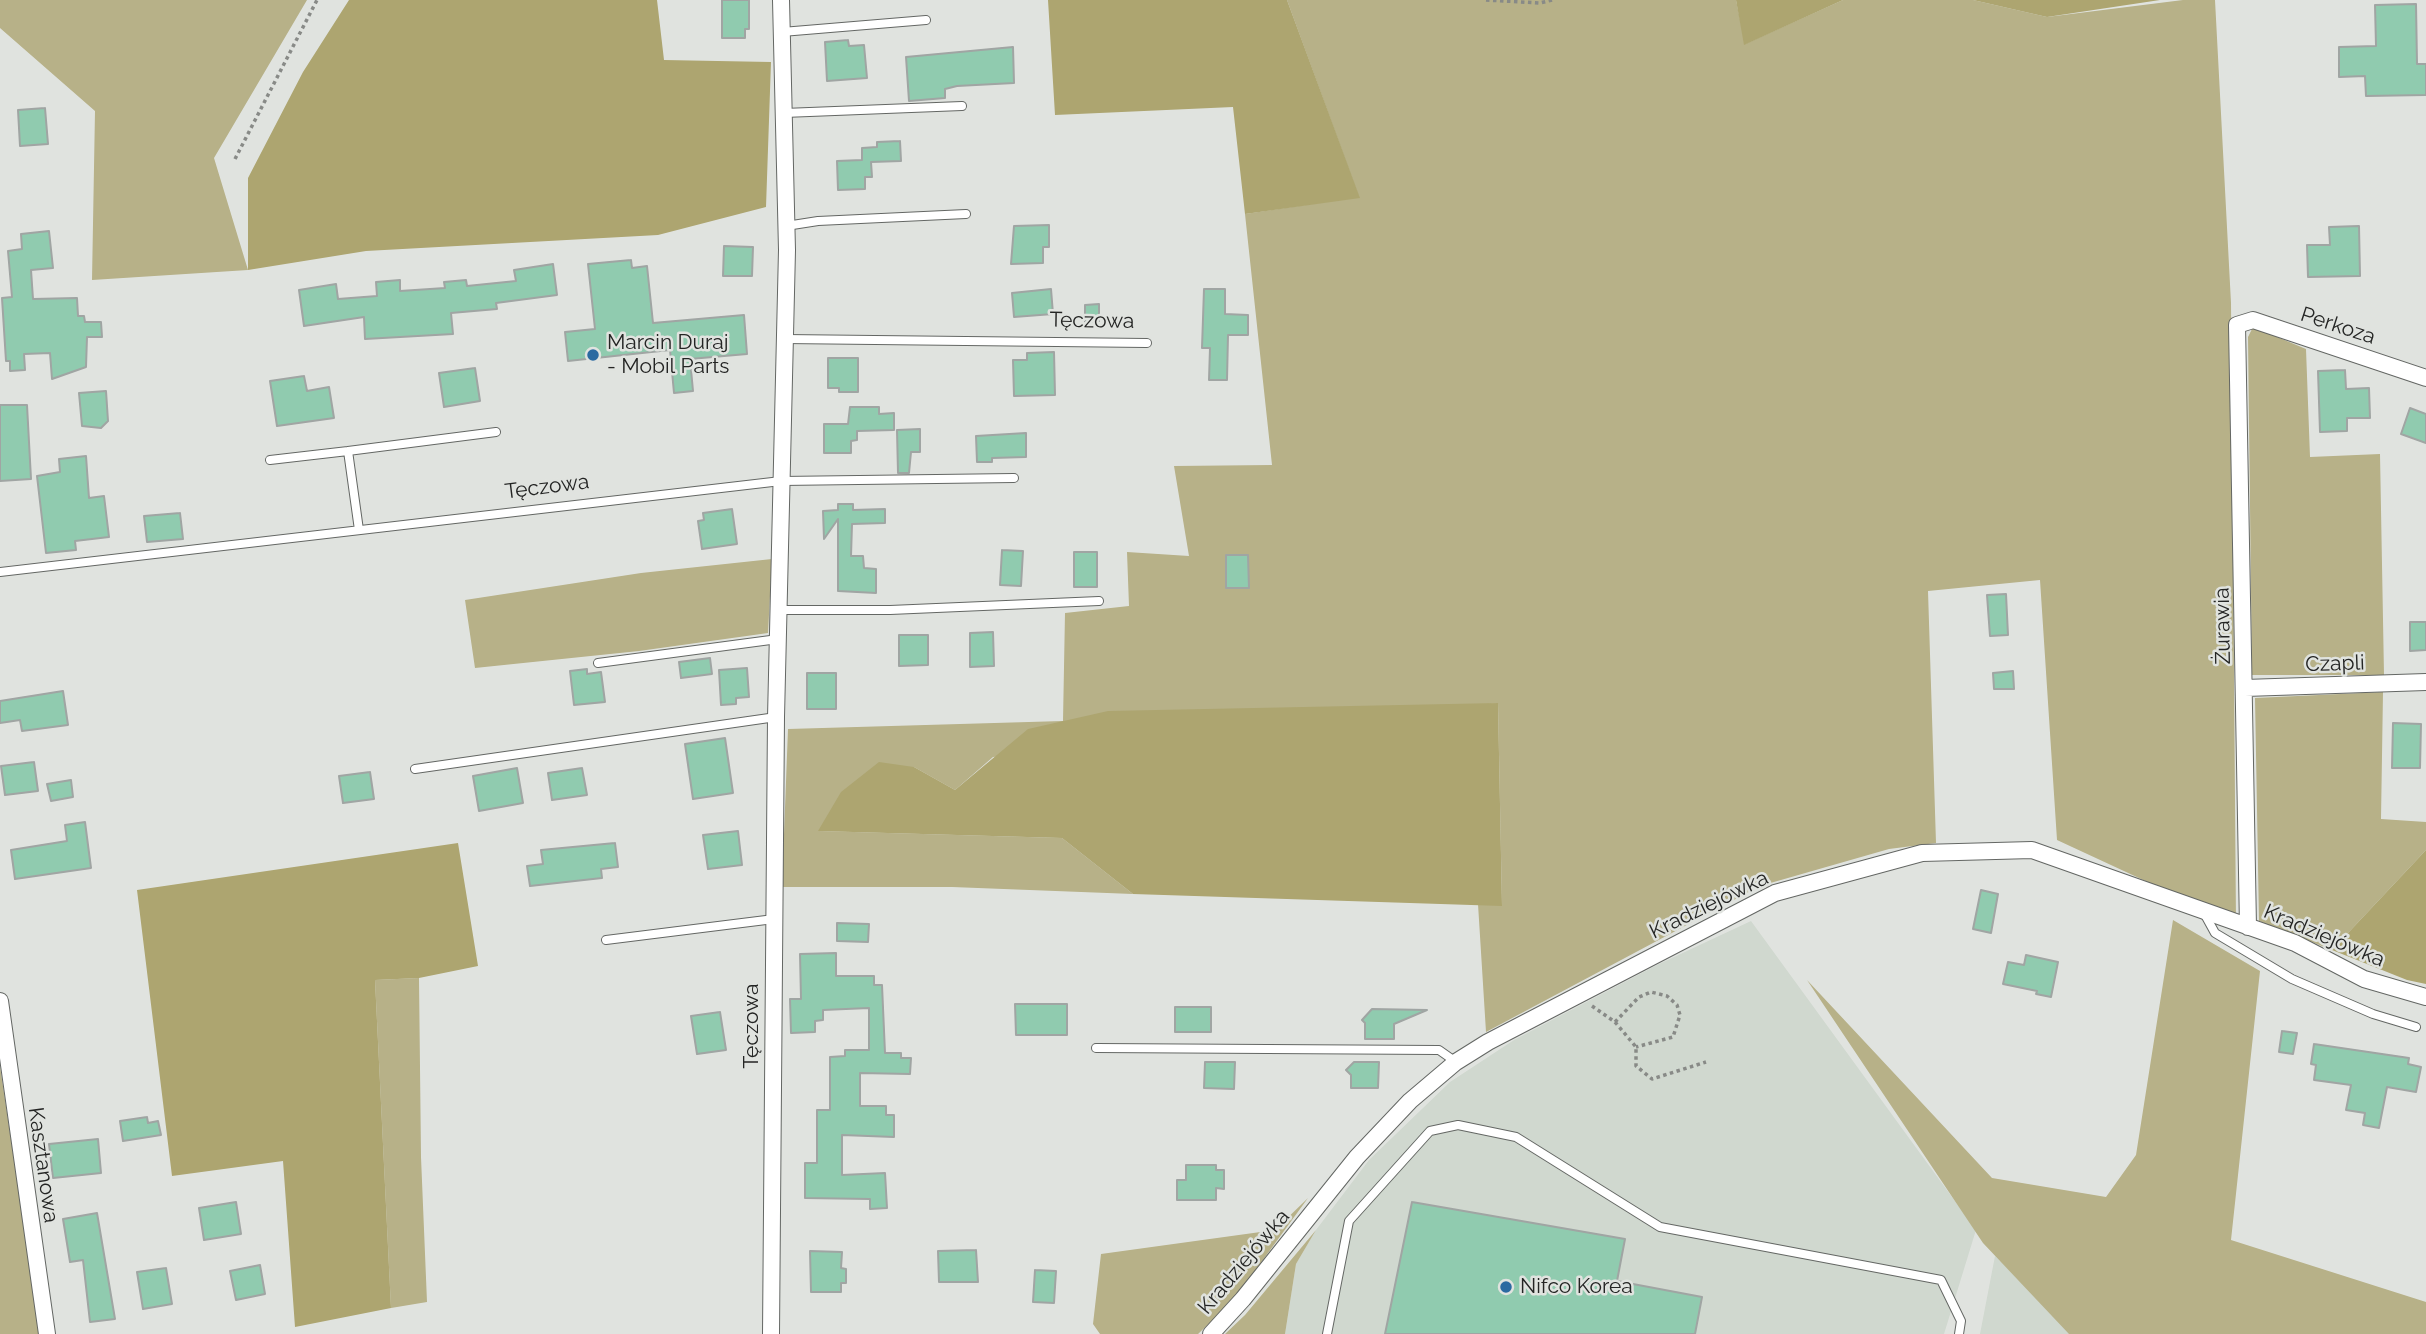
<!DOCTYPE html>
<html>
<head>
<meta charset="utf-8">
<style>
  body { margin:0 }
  canvas { display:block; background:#e0e3df }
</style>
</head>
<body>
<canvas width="2426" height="1334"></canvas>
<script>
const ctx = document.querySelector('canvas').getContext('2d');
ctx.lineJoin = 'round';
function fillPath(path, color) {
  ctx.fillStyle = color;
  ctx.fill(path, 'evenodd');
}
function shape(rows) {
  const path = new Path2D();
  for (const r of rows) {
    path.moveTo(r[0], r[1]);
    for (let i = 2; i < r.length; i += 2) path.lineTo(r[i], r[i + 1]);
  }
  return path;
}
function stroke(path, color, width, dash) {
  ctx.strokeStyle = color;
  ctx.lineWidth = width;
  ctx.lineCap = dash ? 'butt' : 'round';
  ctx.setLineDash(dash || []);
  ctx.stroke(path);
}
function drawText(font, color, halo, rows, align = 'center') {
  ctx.font = font + ' Raleway,sans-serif';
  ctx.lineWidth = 5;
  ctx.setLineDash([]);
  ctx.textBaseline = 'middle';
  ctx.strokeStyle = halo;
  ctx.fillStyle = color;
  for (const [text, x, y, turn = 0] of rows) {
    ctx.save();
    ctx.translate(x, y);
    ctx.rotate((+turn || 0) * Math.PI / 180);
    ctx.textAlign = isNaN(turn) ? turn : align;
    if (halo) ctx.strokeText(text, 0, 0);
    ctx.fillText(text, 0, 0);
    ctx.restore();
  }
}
fillPath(shape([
  [1751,921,1976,1230,1944,1334,1285,1334,1296,1264,1316,1230,1369,1160,1450,1082,1514,1040,1657,965],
  [1995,1256,2076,1334,1980,1334]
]), '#d0d8cf');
fillPath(shape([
  [0,0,307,0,214,158,248,270,92,280,95,111,0,28],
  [1287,0,1736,0,1745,44,1843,0,1973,0,2047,17,2183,0,2215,0,2231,303,2236,923,2057,840,2040,580,1928,591,1936,843,1889,849,1760,886,1486,1032,1478,904,1502,905,1498,703,993,757,955,790,914,767,819,831,1062,838,1133,894,952,887,782,887,788,729,1063,721,1065,613,1129,606,1127,552,1189,556,1174,466,1272,465,1245,214,1359,197],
  [2253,327,2306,349,2310,457,2380,454,2384,675,2252,675,2248,337],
  [772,559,768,633,639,651,475,668,465,600,641,573],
  [2383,692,2381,819,2426,822,2426,850,2332,950,2259,921,2255,698],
  [2173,920,2260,971,2231,1240,2426,1302,2426,1334,2069,1334,1983,1243,1807,980,1992,1178,2106,1197,2136,1155],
  [419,978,421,1157,427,1302,391,1308,375,980],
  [0,1066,1,1073,40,1334,0,1334],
  [1308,1198,1233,1301,1198,1334,1100,1334,1093,1324,1101,1254,1275,1230],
  [1316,1230,1296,1264,1285,1334,1225,1334,1245,1315]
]), '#b7b188');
fillPath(shape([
  [349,0,657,0,664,60,771,62,766,207,658,235,366,251,248,270,248,178,303,72],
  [1048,0,1287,0,1360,198,1245,214,1233,107,1055,115],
  [1736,0,1843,0,1744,45],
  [1973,0,2160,0,2047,17],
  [1498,703,1502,906,1133,894,1062,838,818,831,841,792,879,762,914,767,955,790,1028,729,1108,711],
  [458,843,478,966,419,978,375,980,391,1308,295,1327,283,1161,172,1176,137,890],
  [2426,850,2426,984,2407,980,2332,950]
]), '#ada570');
const building = shape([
  [722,0,749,0,749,29,745,29,745,38,722,38,722,0],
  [2416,4,2417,64,2426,64,2426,95,2366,96,2365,76,2339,77,2339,47,2376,46,2375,5,2416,4],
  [848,40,849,46,864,45,867,78,827,81,825,42,848,40],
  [1013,47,1014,83,957,86,945,89,945,98,909,101,906,57,1013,47],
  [45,108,48,144,20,146,18,110,45,108],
  [900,141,901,161,871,162,872,177,865,177,865,189,838,190,837,161,862,160,862,148,877,147,877,142,900,141],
  [1049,225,1049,247,1043,247,1043,263,1011,264,1014,226,1049,225],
  [2359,226,2360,276,2308,277,2307,245,2330,245,2329,227,2359,226],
  [49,231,53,268,31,270,33,299,77,298,78,316,84,316,85,322,101,322,102,337,87,337,86,367,52,379,50,353,24,354,25,370,10,371,10,361,6,361,2,298,12,297,8,251,22,249,21,234,49,231],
  [724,246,753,247,752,276,723,276,724,246],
  [631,260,632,268,647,266,653,323,744,315,747,354,690,359,693,391,674,393,670,350,568,361,565,332,595,329,588,264,631,260],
  [553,264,557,295,496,303,497,309,451,313,453,334,365,339,364,317,304,326,299,290,336,284,338,299,377,296,376,282,400,280,400,291,445,288,444,282,466,280,467,286,516,281,514,270,553,264],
  [1051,289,1053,314,1014,317,1012,293,1051,289],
  [1204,289,1225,289,1225,314,1248,315,1248,335,1228,335,1227,380,1209,380,1210,348,1202,348,1204,289],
  [1099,304,1099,321,1085,322,1085,305,1099,304],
  [1054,352,1055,395,1014,396,1013,360,1027,360,1027,353,1054,352],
  [828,358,858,358,858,392,839,392,839,388,828,388,828,358],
  [475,368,480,401,444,407,439,373,475,368],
  [2345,370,2346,389,2369,388,2370,418,2347,418,2347,431,2320,432,2318,371,2345,370],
  [304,376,307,391,329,387,334,418,277,426,270,381,304,376],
  [106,391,108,421,101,428,82,426,79,393,106,391],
  [0,405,27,405,31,479,0,481,0,405],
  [850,407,879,407,879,414,894,413,894,430,857,431,857,440,851,441,851,453,824,453,824,424,848,424,850,407],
  [2410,408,2426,414,2426,443,2401,434,2410,408],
  [920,429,920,452,911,452,909,473,898,473,897,430,920,429],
  [1026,433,1026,457,992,458,992,462,977,462,976,436,1026,433],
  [86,456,89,498,104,496,109,537,75,541,76,550,46,553,37,476,60,472,59,459,86,456],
  [838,504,853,504,853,510,885,509,885,523,852,524,851,556,863,556,864,568,876,569,876,593,838,591,838,519,824,539,823,511,838,510,838,504],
  [732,509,737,544,702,549,698,521,704,520,703,513,732,509],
  [180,513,183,539,147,542,144,516,180,513],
  [1002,550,1023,551,1021,586,1000,585,1002,550],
  [1074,552,1097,552,1097,587,1074,587,1074,552],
  [1226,555,1248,555,1249,588,1226,588,1226,555],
  [2006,594,2008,635,1990,636,1987,595,2006,594],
  [2410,622,2426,622,2426,650,2410,651,2410,622],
  [993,632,994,666,970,667,970,633,993,632],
  [899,635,928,635,928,665,899,666,899,635],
  [710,658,712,674,681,678,679,662,710,658],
  [747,668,749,697,736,698,736,704,721,705,719,670,747,668],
  [587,669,587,674,601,672,605,702,574,705,570,671,587,669],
  [2013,671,2014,689,1994,689,1993,673,2013,671],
  [807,673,836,673,836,709,807,709,807,673],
  [63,691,68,725,22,731,20,720,0,723,0,701,63,691],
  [2393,723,2421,724,2420,768,2392,768,2393,723],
  [725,738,733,793,693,799,685,744,725,738],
  [34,762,38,791,5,795,1,766,34,762],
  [517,768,523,803,479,811,473,776,517,768],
  [582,768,587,795,552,800,548,773,582,768],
  [370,772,374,799,343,803,339,776,370,772],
  [71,780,73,797,51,801,47,784,71,780],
  [85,822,91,868,15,879,11,850,67,841,65,825,85,822],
  [738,831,742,865,708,869,703,835,738,831],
  [615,843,618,867,601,869,602,878,530,886,527,866,543,864,541,850,615,843],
  [1981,890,1998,894,1991,933,1973,929,1981,890],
  [837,923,869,924,868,942,837,941,837,923],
  [836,953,836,976,874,976,874,985,882,985,885,1053,901,1053,901,1058,911,1058,910,1074,860,1073,860,1106,886,1106,886,1115,894,1115,894,1137,842,1135,842,1175,885,1173,887,1208,870,1209,870,1199,805,1198,805,1163,817,1163,817,1110,830,1110,830,1057,845,1056,845,1050,869,1050,869,1008,823,1010,823,1020,815,1021,815,1032,791,1033,790,999,801,999,800,954,836,953],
  [2026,955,2058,962,2051,997,2036,994,2037,991,2003,984,2008,962,2024,965,2026,955],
  [1015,1004,1067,1004,1067,1035,1016,1035,1015,1004],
  [1175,1007,1211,1007,1211,1032,1175,1032,1175,1007],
  [1372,1009,1427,1010,1394,1024,1394,1039,1365,1039,1365,1023,1362,1020,1372,1009],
  [720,1012,726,1050,697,1054,691,1016,720,1012],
  [2282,1031,2297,1033,2293,1054,2279,1052,2282,1031],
  [2314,1044,2409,1058,2408,1064,2421,1067,2416,1092,2387,1087,2379,1128,2363,1125,2365,1113,2346,1110,2351,1085,2314,1080,2316,1065,2311,1064,2314,1044],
  [1205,1062,1235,1062,1234,1089,1204,1088,1205,1062],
  [1354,1062,1379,1062,1378,1088,1351,1088,1351,1075,1346,1070,1354,1062],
  [147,1117,148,1123,158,1121,161,1135,123,1141,120,1121,147,1117],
  [98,1139,101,1173,53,1178,49,1144,98,1139],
  [1186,1165,1216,1165,1216,1170,1224,1170,1224,1189,1216,1188,1216,1200,1177,1200,1177,1180,1186,1180,1186,1165],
  [236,1202,241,1234,204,1240,199,1208,236,1202],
  [1412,1202,1625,1239,1617,1281,1702,1297,1695,1334,1385,1334,1412,1202],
  [97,1213,115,1319,90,1322,83,1260,70,1262,63,1219,97,1213],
  [976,1250,978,1282,939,1282,938,1251,976,1250],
  [810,1251,842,1252,841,1268,846,1269,846,1283,841,1283,841,1292,811,1292,810,1251],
  [260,1265,265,1294,236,1300,230,1271,260,1265],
  [166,1268,172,1304,143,1309,137,1272,166,1268],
  [1035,1270,1056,1271,1054,1303,1033,1302,1035,1270]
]);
fillPath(building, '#90cbaf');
stroke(building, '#a0a5a3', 2);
const lane = shape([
  [782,32,926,20],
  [784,113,962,106],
  [786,226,818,221,966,214],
  [784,339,1147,343],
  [348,451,496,432],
  [270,460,348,451,359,530],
  [0,572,781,481,1014,478],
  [778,610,890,610,1099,601],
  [598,663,778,639],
  [415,769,776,717],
  [2204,913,2215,933,2292,979,2373,1014,2416,1027],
  [606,940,774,919],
  [1096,1048,1439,1050,1456,1062],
  [1327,1334,1349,1221,1430,1131,1458,1125,1516,1137,1660,1227,1941,1280,1961,1321,1959,1334]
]);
const street = shape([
  [2245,688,2426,682],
  [2248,927,2237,325,2253,320,2426,378],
  [0,1001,47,1334],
  [771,1334,776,717,787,250,781,0],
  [1211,1334,1243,1299,1357,1157,1410,1101,1456,1062,1488,1042,1775,893,1922,853,2032,850,2295,943,2364,979,2426,997]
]);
stroke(lane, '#646764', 10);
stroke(street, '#646764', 18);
stroke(shape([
  [1486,0,1540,3,1552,0],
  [235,159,317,0],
  [1592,1006,1615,1022,1636,1047,1636,1066,1652,1079,1706,1062],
  [1615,1022,1639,997,1651,992,1667,996,1677,1005,1680,1015,1673,1037,1636,1047]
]), '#888a87', 3.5, [3.5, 3.5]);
stroke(lane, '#fff', 8);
stroke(street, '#fff', 16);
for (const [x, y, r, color] of [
  [593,355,7,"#2b6aa1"],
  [1506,1287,7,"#2b6aa1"]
]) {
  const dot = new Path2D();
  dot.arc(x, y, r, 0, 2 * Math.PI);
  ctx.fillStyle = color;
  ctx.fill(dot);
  stroke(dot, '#e0e3df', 2.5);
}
drawText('21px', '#242524', '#e0e3df', [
  ["Tęczowa",1092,321,1],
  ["Perkoza",2338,326,18],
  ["Tęczowa",547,487,-7],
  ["Żurawia",2223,626,-91],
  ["Czapli",2335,664,-2],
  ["Kradziejówka",1709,905,-26],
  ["Kradziejówka",2324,936,23],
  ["Tęczowa",752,1026,-90],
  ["Kasztanowa",43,1165,82],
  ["Kradziejówka",1244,1262,-50]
]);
drawText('21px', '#242524', '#e0e3df', [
  ["Marcin Duraj",607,343],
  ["- Mobil Parts",607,367],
  ["Nifco Korea",1520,1287]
], 'left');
</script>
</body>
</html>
